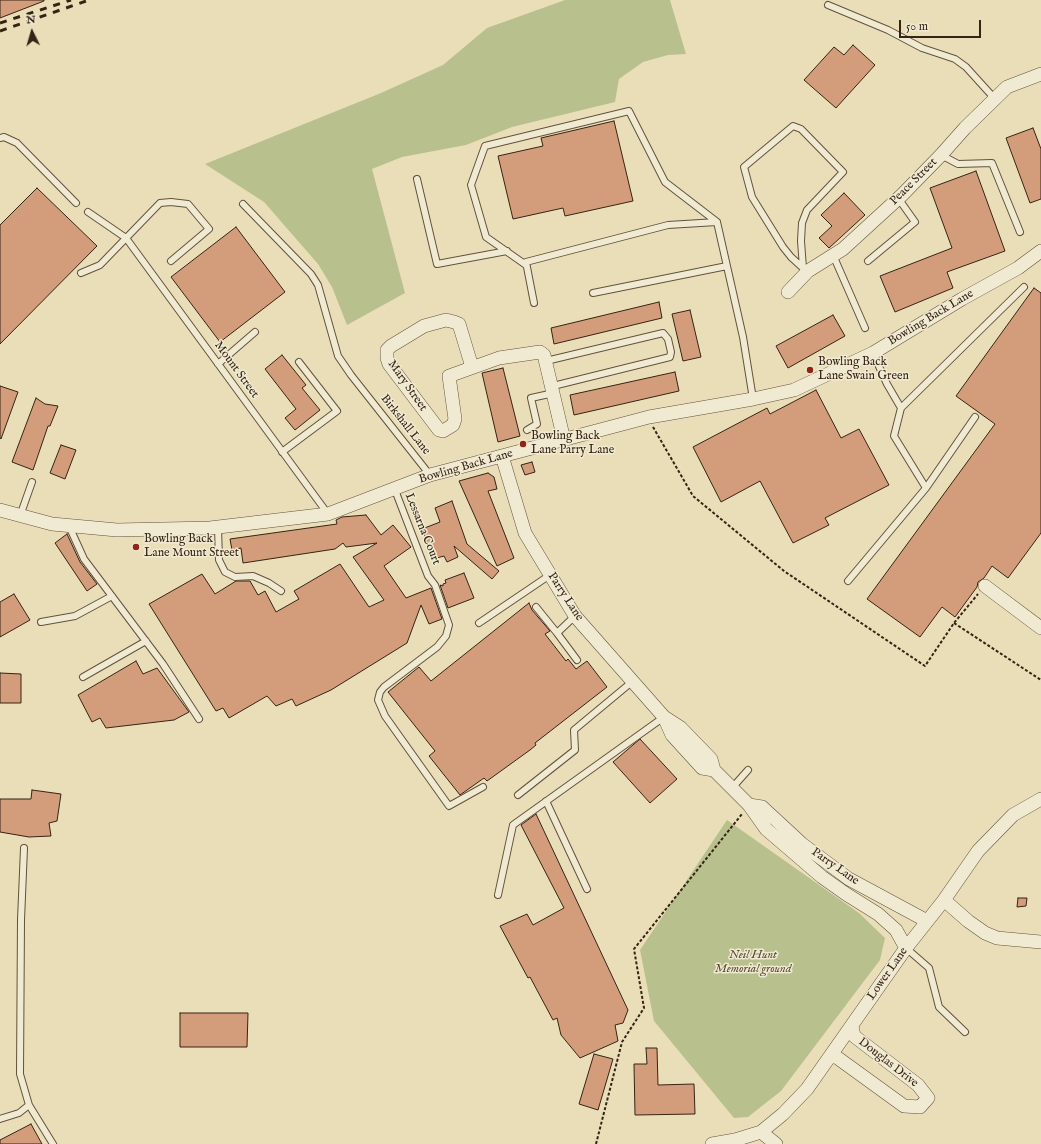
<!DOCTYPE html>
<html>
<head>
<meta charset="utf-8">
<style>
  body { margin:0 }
  #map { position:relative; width:1041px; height:1144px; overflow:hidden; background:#eadeb9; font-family:"IM FELL English",serif }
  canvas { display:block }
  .north { position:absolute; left:12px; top:12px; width:40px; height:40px; -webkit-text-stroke:3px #f1ead2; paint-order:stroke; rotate:355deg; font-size:11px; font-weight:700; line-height:16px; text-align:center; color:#352314 }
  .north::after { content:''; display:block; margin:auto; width:14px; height:18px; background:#352314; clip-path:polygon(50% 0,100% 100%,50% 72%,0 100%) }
  .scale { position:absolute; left:899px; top:20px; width:82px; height:18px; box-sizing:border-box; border:2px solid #352314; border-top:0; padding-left:5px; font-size:12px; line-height:14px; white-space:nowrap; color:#352314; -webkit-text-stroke:3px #f1ead2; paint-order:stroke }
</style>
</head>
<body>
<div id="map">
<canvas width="1041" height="1144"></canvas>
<div class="north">N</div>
<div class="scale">50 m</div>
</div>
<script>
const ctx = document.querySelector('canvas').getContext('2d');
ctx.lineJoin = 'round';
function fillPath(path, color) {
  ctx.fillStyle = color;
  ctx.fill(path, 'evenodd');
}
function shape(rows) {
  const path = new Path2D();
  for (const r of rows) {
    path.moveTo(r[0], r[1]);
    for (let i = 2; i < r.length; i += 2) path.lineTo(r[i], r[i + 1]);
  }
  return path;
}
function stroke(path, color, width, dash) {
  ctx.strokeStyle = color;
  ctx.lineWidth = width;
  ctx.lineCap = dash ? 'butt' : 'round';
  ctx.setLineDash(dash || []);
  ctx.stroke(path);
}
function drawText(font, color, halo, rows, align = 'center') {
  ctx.font = font + ' "IM FELL English",serif';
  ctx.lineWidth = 3;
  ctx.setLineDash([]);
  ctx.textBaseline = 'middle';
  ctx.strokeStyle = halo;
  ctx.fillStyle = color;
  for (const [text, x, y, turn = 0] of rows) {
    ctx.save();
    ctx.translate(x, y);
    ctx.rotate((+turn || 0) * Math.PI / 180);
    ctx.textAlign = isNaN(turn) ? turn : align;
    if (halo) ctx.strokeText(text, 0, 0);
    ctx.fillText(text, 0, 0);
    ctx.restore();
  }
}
fillPath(shape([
  [565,0,670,0,686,54,668,55,643,62,619,79,615,102,512,127,466,145,402,157,372,169,405,293,347,325,332,287,318,264,264,202,205,164,381,93,443,65,487,28],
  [727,820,859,913,885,938,880,960,781,1091,748,1117,734,1118,654,1021,640,950]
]), '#b8c18e');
const building = shape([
  [0,0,44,0,44,1,0,18,0,0],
  [853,45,875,65,836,108,804,80,834,47,844,55,853,45],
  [614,121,633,201,565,216,563,208,513,219,498,156,543,146,541,138,614,121],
  [1033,128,1041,149,1041,199,1030,203,1006,138,1033,128],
  [976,171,1005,251,947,272,953,288,895,312,880,276,952,248,930,188,976,171],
  [37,188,97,246,0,344,0,225,37,188],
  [844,193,865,215,829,248,819,238,832,226,821,215,844,193],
  [236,227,285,292,220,342,171,277,236,227],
  [1034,288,1041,293,1041,533,1008,578,992,566,984,578,978,582,977,587,955,617,942,607,920,637,867,599,995,424,956,396,1034,288],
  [659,302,662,318,554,344,551,328,659,302],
  [690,310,701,357,683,361,672,314,690,310],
  [833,315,845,336,788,368,776,346,833,315],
  [282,355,306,385,302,388,320,410,295,430,285,418,296,409,265,369,282,355],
  [503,368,520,436,498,442,482,373,503,368],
  [675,372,679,391,574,415,570,395,675,372],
  [0,386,18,392,1,439,0,438,0,386],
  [816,390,841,438,859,429,889,485,825,518,829,525,793,543,760,481,721,502,693,447,767,408,770,414,816,390],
  [36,398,45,404,58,406,50,426,48,426,33,470,12,462,36,398],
  [61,445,76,450,65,479,50,473,61,445],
  [532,462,535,472,525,475,521,465,532,462],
  [488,473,494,477,497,489,488,491,514,558,497,566,459,481,488,473],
  [452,501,467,544,499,571,492,579,454,546,458,557,447,562,444,556,433,559,422,529,440,522,435,508,452,501],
  [366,515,381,535,393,525,411,547,384,566,406,598,431,588,442,619,429,624,421,605,407,643,331,690,296,706,292,699,276,706,267,696,229,718,223,708,216,711,149,604,202,574,215,594,236,581,250,581,258,595,265,591,276,612,299,599,294,591,340,564,369,607,384,600,353,557,377,543,346,547,343,543,335,549,243,563,241,548,232,550,230,539,337,524,336,520,342,517,366,515],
  [67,534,80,562,97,584,87,591,55,543,67,534],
  [464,573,474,598,448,608,440,585,443,586,443,584,446,583,445,580,464,573],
  [14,594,30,620,0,637,0,602,14,594],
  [529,603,532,610,550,631,545,634,566,661,568,659,576,669,587,661,607,687,535,743,536,745,530,750,487,781,484,778,460,795,429,756,435,751,388,692,419,667,431,681,529,603],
  [136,661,143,674,157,668,189,712,174,720,106,728,100,718,92,722,78,695,136,661],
  [0,673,21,674,21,703,0,703,0,673],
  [640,739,677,779,650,803,613,762,640,739],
  [32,790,61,794,57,821,49,823,51,836,29,837,0,832,0,799,31,799,32,790],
  [536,814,628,1010,623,1023,615,1025,618,1041,580,1058,561,1035,557,1018,553,1020,530,977,528,978,500,926,527,914,533,925,564,908,521,825,536,814],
  [1018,898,1027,898,1026,906,1017,907,1018,898],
  [180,1013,248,1013,247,1047,180,1047,180,1013],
  [646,1048,657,1048,658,1085,694,1084,695,1114,635,1115,634,1064,647,1064,646,1048],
  [594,1054,613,1059,598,1110,579,1104,594,1054],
  [31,1124,42,1144,0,1144,0,1140,31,1124]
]);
fillPath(building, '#d39d7b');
stroke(building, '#352314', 1);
const service = shape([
  [828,5,888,30,922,48,955,59,966,67,995,99],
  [0,138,4,137,17,143,76,203],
  [941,155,958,164,992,163,1020,232],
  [417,179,437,264,507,251],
  [243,204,311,274,318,285,338,356,351,375,430,475],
  [88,212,126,238,328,514],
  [833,255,865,328],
  [868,261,915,222,898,198],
  [526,265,486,237,471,185,485,146,629,111,665,182,717,222,743,337,753,399],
  [803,268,801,241,802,223,807,210,843,172,801,129,793,126,744,167,752,197,783,247,791,257,803,268,808,271],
  [81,273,100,265,160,203,171,202,188,204,209,229,171,261],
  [593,293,727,266],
  [534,303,526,262,668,225,717,222],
  [546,361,663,333,668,339,671,352,670,357,553,386],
  [218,364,255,332],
  [901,408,1024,287],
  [527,430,537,424,531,398,554,393],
  [282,452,337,411,299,362],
  [926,488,975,417],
  [395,490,428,576,435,585,449,625,446,636,437,647,384,687,380,692,378,700,385,716,449,806,483,787],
  [20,516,32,482],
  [69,526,84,559,163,664,199,719],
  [218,527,219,560,225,572,235,577,253,576,269,583,281,591],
  [848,581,926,488,894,436,901,408,887,384,873,353],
  [536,607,557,633,575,616],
  [41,622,75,616,112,596],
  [479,623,550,575],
  [557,633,577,660],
  [83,677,146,641],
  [732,788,748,770],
  [518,795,575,750,574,730,633,681],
  [546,801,587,889],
  [24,848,21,920,20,1074,29,1105],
  [498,895,513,825,664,717],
  [906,948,929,968,939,1007,965,1032],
  [0,1119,19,1113,29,1105,53,1144]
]);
const minor = shape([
  [788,292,808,271,843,249,902,195,941,155,965,128,1007,87,1041,74],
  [472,367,459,324,454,322,446,320,424,326,391,346,387,350,387,358,389,364,439,430,443,431,453,425,455,419,449,376,499,358,540,352,544,355,564,440],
  [502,456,525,533,575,616,664,717,681,728,711,759,714,770],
  [0,510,52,524,117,530,210,528,328,514,430,475,649,417,753,399,794,390,873,353,962,299,1018,268,1041,251],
  [985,586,1041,628],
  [664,717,672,735,702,768,714,770,749,805,766,829,822,877,846,894,878,914,896,930,906,948],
  [749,805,762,807,802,844,849,879,927,921],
  [944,900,968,921,985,933,997,938,1041,942],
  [829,1058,835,1056,904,1106,920,1107,928,1098,918,1085,854,1036,852,1026],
  [761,1132,776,1144],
  [712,1144,735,1140,761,1132,783,1114,807,1089,906,948,944,900,978,851,1013,815,1041,799]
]);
stroke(service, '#62523d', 8);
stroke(minor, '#62523d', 14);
stroke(shape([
  [653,427,693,496,784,571,925,666,954,623,978,594],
  [954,623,1041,680],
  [596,1144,622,1042,644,1008,634,949,742,814]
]), '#352314', 2, [3, 2]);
stroke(service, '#f1ead2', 6);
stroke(minor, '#f1ead2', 13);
stroke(shape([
  [0,23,71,0],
  [0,31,89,0]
]), '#352314', 3, [7, 7]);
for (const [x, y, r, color] of [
  [810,370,4,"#8f2418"],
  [523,444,4,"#8f2418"],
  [136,547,4,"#8f2418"]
]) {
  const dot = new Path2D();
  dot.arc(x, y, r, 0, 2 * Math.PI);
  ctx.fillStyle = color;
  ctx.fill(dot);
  stroke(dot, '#f1ead2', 1.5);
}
drawText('12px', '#352314', '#f1ead2', [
  ["Peace Street",914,182,-45],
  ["Bowling Back Lane",931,318,-31],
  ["Mount Street",236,370,54],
  ["Mary Street",407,386,55],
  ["Birkshall Lane",405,425,52],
  ["Bowling Back Lane",466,467,-16],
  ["Lessarna Court",422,529,68],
  ["Parry Lane",565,597,57],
  ["Parry Lane",835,867,35],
  ["Lower Lane",888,974,-55],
  ["Douglas Drive",888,1063,38]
]);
drawText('12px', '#352314', '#f1ead2', [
  ["Bowling Back",818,363],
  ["Lane Swain Green",818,377],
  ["Bowling Back",531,437],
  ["Lane Parry Lane",531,451],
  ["Bowling Back",144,540],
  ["Lane Mount Street",144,554]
], 'left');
drawText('italic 12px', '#564a32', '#f1ead2', [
  ["Neil Hunt",753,956],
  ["Memorial ground",753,970]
]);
</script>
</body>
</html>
